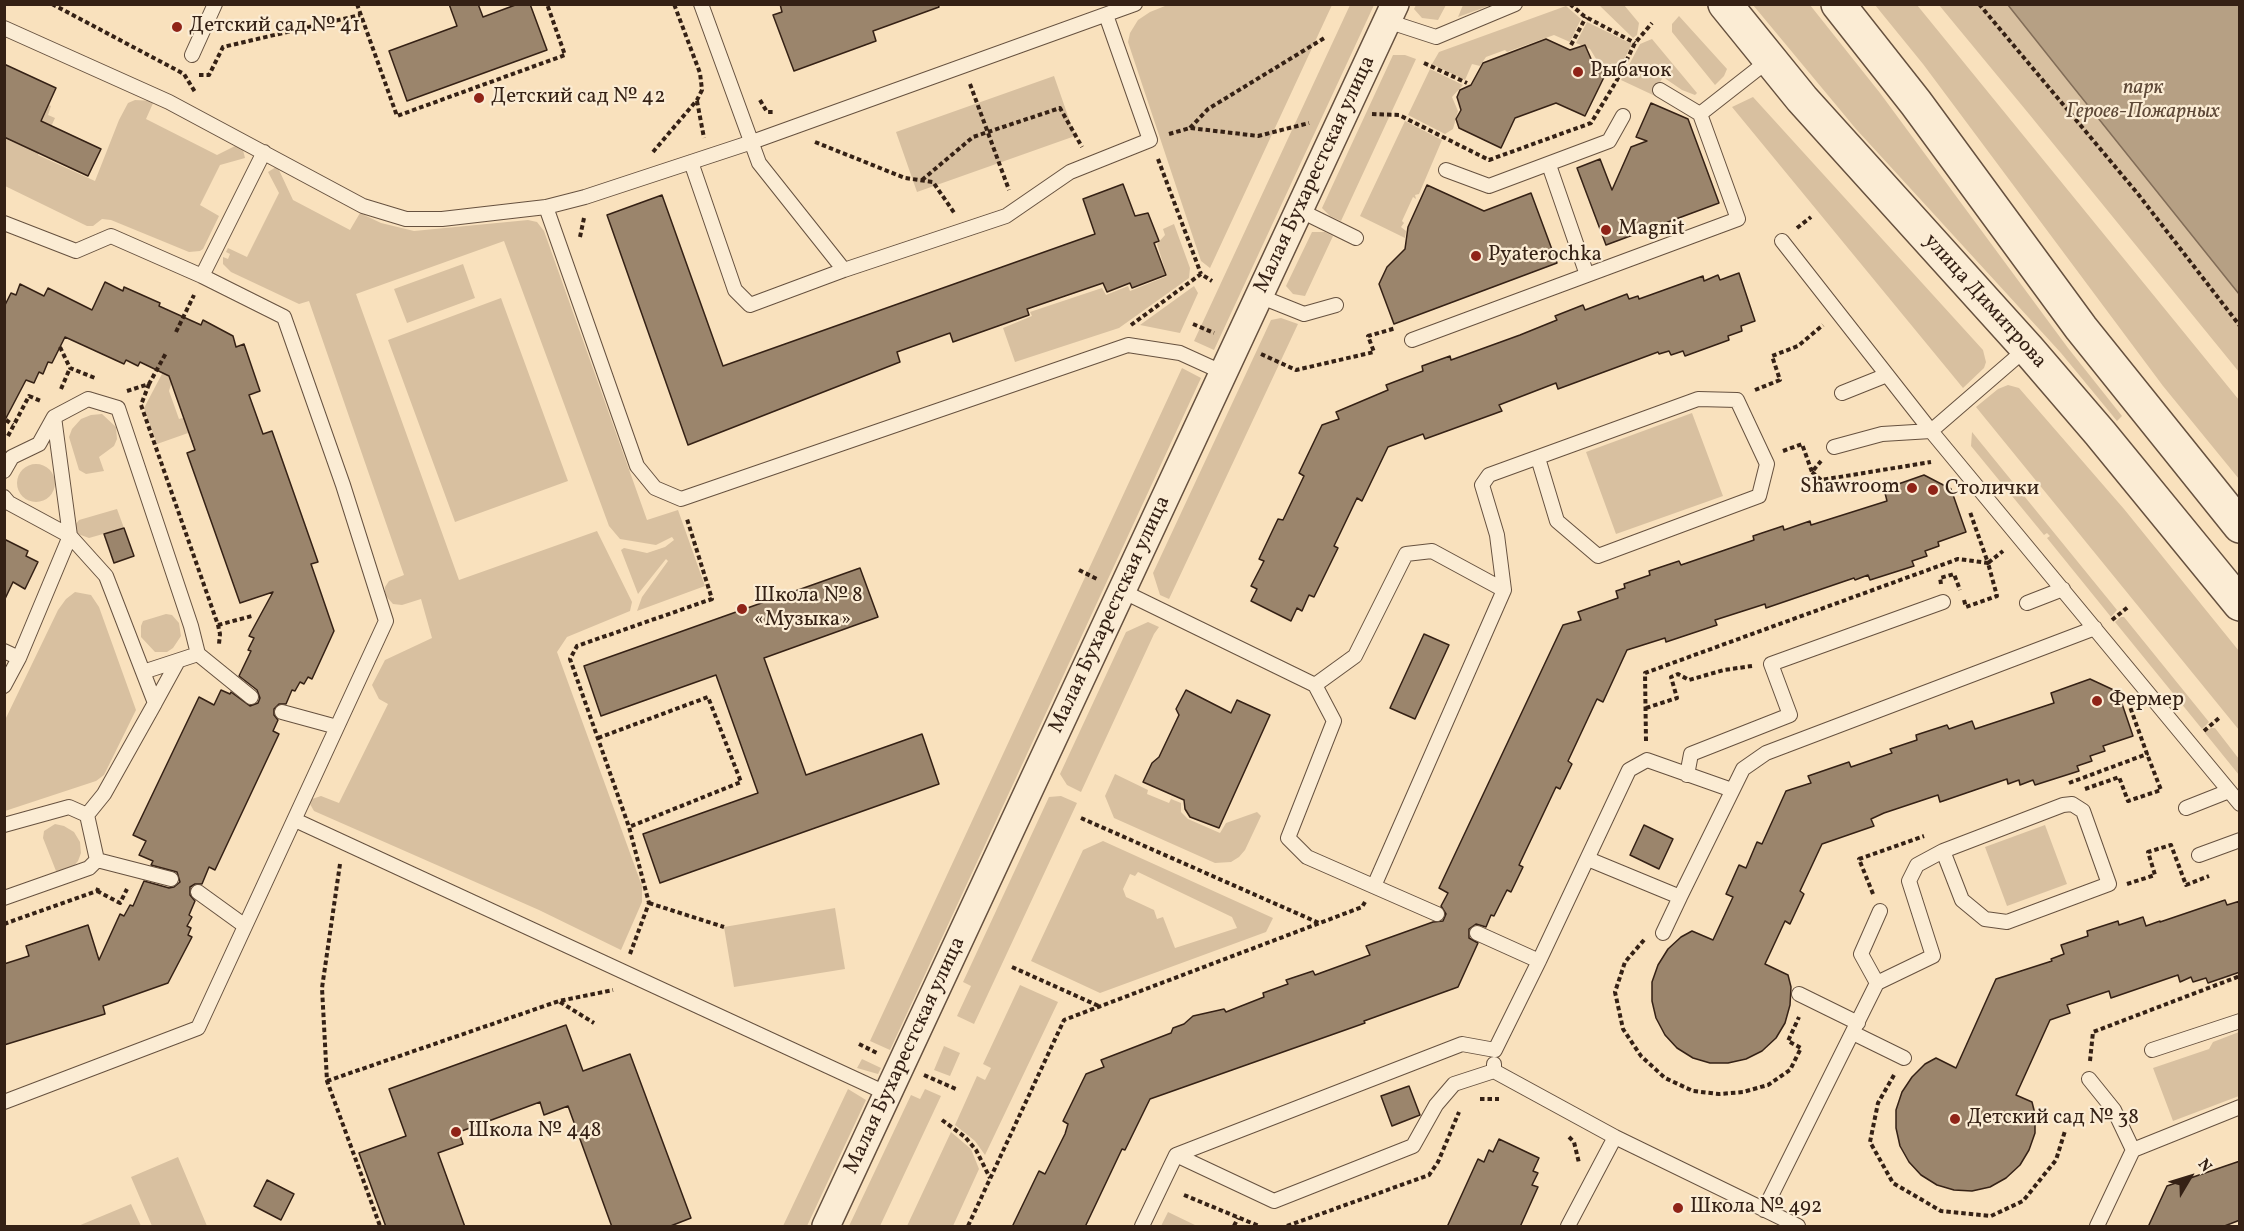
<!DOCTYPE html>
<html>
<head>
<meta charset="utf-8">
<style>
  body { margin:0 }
  #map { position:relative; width:2244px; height:1231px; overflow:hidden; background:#f9e1bd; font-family:Vollkorn,serif }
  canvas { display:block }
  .frame { position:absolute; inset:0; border:6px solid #352115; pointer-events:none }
  .north { position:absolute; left:2160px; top:1147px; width:60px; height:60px; -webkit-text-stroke:4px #fbecd4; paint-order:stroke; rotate:52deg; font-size:16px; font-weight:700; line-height:24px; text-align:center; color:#352115 }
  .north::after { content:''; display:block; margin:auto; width:21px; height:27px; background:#352115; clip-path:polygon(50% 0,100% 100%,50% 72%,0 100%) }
</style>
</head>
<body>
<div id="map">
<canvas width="2244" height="1231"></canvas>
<div class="frame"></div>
<div class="north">N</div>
</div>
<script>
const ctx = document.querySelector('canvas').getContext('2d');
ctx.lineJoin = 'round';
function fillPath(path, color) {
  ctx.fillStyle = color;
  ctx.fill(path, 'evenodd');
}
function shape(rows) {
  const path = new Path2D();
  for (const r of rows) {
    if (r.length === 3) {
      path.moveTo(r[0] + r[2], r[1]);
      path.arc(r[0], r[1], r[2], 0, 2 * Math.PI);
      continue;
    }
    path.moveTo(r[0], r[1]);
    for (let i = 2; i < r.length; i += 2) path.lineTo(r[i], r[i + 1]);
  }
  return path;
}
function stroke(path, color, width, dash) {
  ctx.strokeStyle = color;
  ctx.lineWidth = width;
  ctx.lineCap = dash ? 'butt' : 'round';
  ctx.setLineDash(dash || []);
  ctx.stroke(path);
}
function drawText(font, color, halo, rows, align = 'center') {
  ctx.font = font + ' Vollkorn,serif';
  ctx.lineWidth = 4.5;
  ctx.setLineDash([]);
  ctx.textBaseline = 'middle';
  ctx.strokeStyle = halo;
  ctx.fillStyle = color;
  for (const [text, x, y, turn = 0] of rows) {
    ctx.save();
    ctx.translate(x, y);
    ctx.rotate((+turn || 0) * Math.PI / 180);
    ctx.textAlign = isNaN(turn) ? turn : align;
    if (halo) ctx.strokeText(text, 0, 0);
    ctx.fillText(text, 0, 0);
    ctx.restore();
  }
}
fillPath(shape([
  [1170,4,1332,5,1210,268,1201,261,1128,42,1130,33,1138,20,1150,12],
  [1350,5,1374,5,1214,350,1194,341],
  [1416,5,1416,4,1446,5,1438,20,1422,18,1414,9],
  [1463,5,1463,4,1491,5,1458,17],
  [1599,5,1624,5,1639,23,1637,35,1633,38],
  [1753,5,1810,5,1880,93,2068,348,2122,416,2117,421,2061,353,1856,129],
  [1875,5,1917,5,2239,400,2239,479,2163,386,1923,64],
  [1939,5,2239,5,2239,372,2029,114],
  [1566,6,1581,19,1570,42,1554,35,1507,52,1505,50,1486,57,1480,66,1472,64,1465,80,1432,64,1439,52],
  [1679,16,1727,69,1724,76,1715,85,1672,32,1672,24],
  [1587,22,1632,44,1617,73,1598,62,1590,49,1576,43],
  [1652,39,1697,93,1695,95,1682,90,1663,77,1653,95,1621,80,1640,44],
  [1393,55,1405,55,1416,59,1341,221,1330,216,1322,208],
  [1430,69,1463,85,1452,97,1458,111,1453,129,1445,134,1408,115],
  [1054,76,1075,136,917,192,896,132],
  [1753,97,1983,350,1986,362,1984,368,1963,388,1732,107],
  [135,100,154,101,146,119,217,155,237,145,243,150,245,158,220,165,200,205,219,216,203,249,200,251,189,252,111,220,102,219,93,226,87,226,5,186,4,138,29,149,49,105,51,106,48,115,55,118,38,155,95,181,119,120,128,103],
  [1405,121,1442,140,1419,194,1415,195,1416,199,1413,197,1402,221,1404,223,1401,227,1406,231,1405,238,1360,216],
  [276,167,279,170,293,200,350,230,360,213,381,223,414,231,528,220,537,222,544,231,647,520,678,510,705,586,637,611,642,597,668,561,666,559,638,594,621,550,624,548,647,553,665,547,674,540,672,537,656,545,620,539,609,526,504,241,356,294,459,580,597,531,632,602,630,611,567,637,557,652,642,886,642,902,621,950,539,910,314,811,310,804,312,799,321,796,339,803,388,704,379,699,372,685,385,660,432,638,421,599,402,605,393,604,385,595,385,587,389,581,404,575,309,301,299,304,231,272,223,264,223,257,228,259,230,254,226,252,228,248,247,257,279,193,268,172],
  [1174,224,1190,268,1189,278,1119,328,1015,362,1003,328,1032,316,1030,312,1102,288,1106,295,1128,286,1130,291,1167,276,1157,244,1165,235,1163,229],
  [1312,232,1325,232,1333,236,1305,296,1293,294,1286,286],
  [463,264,475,298,407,323,394,289],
  [1194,286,1198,293,1180,333,1140,325],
  [501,298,568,481,455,522,388,340],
  [1281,318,1298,324,1169,599,1160,595,1153,573,1271,320],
  [1182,368,1201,378,890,1050,870,1041],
  [163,372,170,377,172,381,169,391,179,419,186,417,191,432,157,444,144,408],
  [2008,385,2019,388,2124,509,2239,651,2239,730,1976,407,1998,389],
  [1692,413,1723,496,1616,534,1586,452],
  [102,414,116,427,117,439,114,446,99,457,104,471,86,474,79,470,69,437,72,429,81,419,91,415],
  [1972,432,2117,610,2111,617,2047,538,2050,536,2047,533,2044,535,1971,446],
  [36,483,19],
  [117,509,124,528,89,538,78,534,75,530,75,525,79,520],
  [75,592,91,595,99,607,136,710,104,775,96,781,5,811,5,720,58,610,66,599],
  [166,614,172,615,179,623,181,636,173,648,167,652,155,652,141,637,141,626,143,621],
  [2121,617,2124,617,2209,722,2202,729,2115,622],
  [1148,622,1159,627,1154,634,1081,792,1067,785,1060,774,1126,632],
  [2211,728,2215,728,2239,759,2239,775,2205,733],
  [1115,774,1148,790,1147,794,1169,803,1171,799,1181,803,1181,812,1188,819,1220,833,1226,823,1257,812,1261,816,1245,850,1239,857,1231,862,1215,863,1114,818,1105,796],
  [1061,796,1077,803,974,1024,957,1016,971,986,963,982,1049,797],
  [55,824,64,826,74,832,80,842,81,853,78,861,73,867,64,872,56,871,43,838,44,831],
  [2045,825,2067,884,2007,906,1985,847],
  [1103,841,1273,918,1266,932,1100,993,1031,961,1083,850],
  [1138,872,1232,917,1237,928,1175,948,1163,917,1157,919,1154,910,1126,897,1123,889,1130,874,1135,876],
  [835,908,845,969,734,987,724,927],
  [1020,985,1058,1002,985,1155,975,1141,955,1125,977,1076,985,1080,991,1068,983,1064],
  [2239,1032,2239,1096,2173,1121,2153,1068,2209,1049,2213,1042],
  [944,1046,960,1053,950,1076,934,1070],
  [862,1059,881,1068,878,1074,857,1068],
  [848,1089,866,1100,807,1226,783,1226],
  [925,1089,941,1096,880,1226,849,1226,911,1095,920,1099],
  [951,1132,971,1149,979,1169,953,1226,907,1226],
  [178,1157,207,1226,152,1226,131,1177],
  [131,1204,141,1226,78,1226],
  [1168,1212,1197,1226,1161,1226]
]), '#d8c0a0');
const water = shape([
  [2008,5,2239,5,2239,294,2070,83,2008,5]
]);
fillPath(water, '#b6a084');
stroke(water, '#826d58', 1.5);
const building = shape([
  [449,4,478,4,483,17,518,4,530,4,547,50,407,101,389,51,457,26,449,4],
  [780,4,938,4,939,7,873,31,876,41,794,71,773,15,782,12,780,4],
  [1546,39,1570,50,1585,45,1592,61,1608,69,1585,116,1556,103,1515,118,1501,148,1459,128,1456,119,1461,110,1457,97,1460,90,1471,85,1483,63,1546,39],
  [4,64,56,88,41,121,101,149,88,176,4,137,4,64],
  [1651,103,1688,119,1719,203,1606,245,1577,168,1600,159,1612,190,1631,147,1647,141,1636,137,1651,103],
  [1123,184,1135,216,1148,213,1159,241,1154,243,1166,275,1132,288,1130,283,1107,292,1103,283,1027,309,1029,315,953,342,950,333,897,352,900,362,688,445,607,215,662,195,723,366,1095,234,1083,199,1123,184],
  [1427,185,1484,211,1531,193,1557,263,1394,324,1379,284,1387,267,1405,249,1408,227,1427,185],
  [1739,273,1755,321,1741,326,1742,331,1728,336,1729,340,1685,356,1683,351,1671,355,1669,351,1659,354,1658,352,1558,389,1556,383,1499,405,1502,411,1425,439,1423,434,1388,447,1362,501,1357,498,1334,546,1338,548,1314,597,1309,595,1302,611,1297,608,1291,621,1251,601,1257,589,1251,586,1264,561,1259,559,1278,519,1283,520,1304,476,1299,473,1322,425,1339,419,1336,412,1388,390,1386,385,1423,371,1422,366,1450,356,1451,360,1520,335,1557,320,1555,316,1583,305,1585,310,1627,294,1629,299,1638,296,1639,299,1703,276,1704,281,1718,275,1720,280,1739,273],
  [105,282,123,291,124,287,160,303,159,306,201,325,203,320,233,336,236,347,244,344,260,391,249,395,263,434,272,431,318,562,311,564,334,631,312,679,308,677,304,684,300,682,295,691,292,690,286,704,279,704,274,709,274,715,278,720,273,731,279,734,215,870,209,867,202,884,195,884,190,887,190,895,195,901,189,915,192,917,187,926,191,928,188,935,192,937,168,983,103,1006,105,1014,4,1045,4,964,29,956,26,946,88,925,99,960,120,914,124,916,130,905,133,906,144,881,169,888,174,887,180,882,177,872,151,865,153,861,139,855,146,841,133,835,199,697,214,705,221,690,230,694,231,692,250,706,258,703,260,698,257,690,239,676,251,651,248,650,254,638,249,636,273,592,240,603,187,453,195,450,169,376,140,362,138,366,126,360,124,364,65,337,52,363,48,362,43,374,39,372,34,383,26,380,4,422,4,307,11,293,16,295,20,284,44,296,48,288,92,310,105,282],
  [1924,475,1951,489,1966,532,1938,542,1939,546,1925,551,1927,556,1912,561,1914,566,1870,580,1868,575,1855,580,1854,578,1766,608,1765,604,1715,620,1717,625,1666,642,1665,638,1627,650,1603,702,1597,699,1568,761,1572,764,1560,789,1556,787,1519,865,1523,867,1511,892,1507,890,1494,916,1491,915,1486,927,1476,924,1469,929,1469,938,1478,943,1458,987,1364,1021,1365,1023,1150,1099,1125,1150,1122,1149,1085,1227,1012,1227,1039,1171,1045,1174,1065,1134,1068,1124,1063,1121,1086,1074,1104,1067,1101,1060,1171,1033,1173,1028,1184,1024,1193,1016,1224,1009,1226,1012,1264,997,1263,993,1288,984,1286,980,1313,971,1315,975,1370,955,1366,946,1433,922,1443,921,1446,914,1441,906,1448,893,1439,888,1563,625,1581,620,1578,612,1618,598,1616,591,1625,588,1624,584,1650,575,1649,571,1679,561,1681,565,1725,550,1754,540,1753,536,1783,526,1784,530,1810,521,1811,525,1887,501,1884,489,1924,475],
  [124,528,134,556,114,563,104,534,124,528],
  [4,539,28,551,26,556,38,562,25,589,13,582,4,601,4,539],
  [860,568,878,617,764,658,806,775,922,734,939,784,660,883,643,834,758,793,716,675,601,716,584,666,860,568],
  [1424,634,1449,645,1415,719,1390,708,1424,634],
  [2090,679,2118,692,2133,736,2103,746,2105,751,2090,756,2092,761,2077,766,2079,771,2035,785,2033,780,2020,785,2019,780,2008,784,2007,779,1940,802,1938,795,1884,813,1871,819,1874,826,1822,844,1800,891,1804,894,1790,924,1785,921,1765,964,1788,975,1791,987,1790,1005,1785,1023,1776,1038,1762,1051,1746,1059,1728,1063,1710,1063,1693,1058,1677,1048,1665,1035,1656,1018,1652,1001,1652,982,1658,965,1668,949,1681,937,1692,931,1713,940,1733,897,1726,894,1739,865,1746,868,1757,842,1762,844,1786,791,1811,783,1808,776,1849,762,1851,767,1892,753,1890,749,1917,740,1916,735,1947,725,1949,729,1972,721,1975,729,2054,703,2051,693,2090,679],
  [1186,690,1231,713,1237,700,1270,715,1219,828,1190,817,1185,809,1184,800,1143,782,1152,763,1159,757,1179,715,1176,709,1186,690],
  [1644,825,1673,839,1659,869,1630,855,1644,825],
  [2225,900,2227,905,2240,901,2240,972,2208,983,2206,978,2193,982,2191,977,2180,982,2178,975,2111,998,2109,991,2067,1005,2070,1013,2050,1020,2016,1095,2032,1102,2035,1114,2035,1133,2029,1150,2020,1165,2006,1178,1990,1187,1972,1191,1954,1190,1937,1185,1921,1175,1909,1162,1900,1146,1896,1128,1896,1110,1902,1092,1912,1077,1925,1064,1936,1058,1956,1068,1996,979,2052,961,2051,959,2064,954,2061,945,2088,936,2087,931,2118,921,2119,925,2143,917,2146,926,2160,921,2160,922,2225,900],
  [566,1025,583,1071,630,1054,691,1218,668,1227,612,1227,568,1106,544,1115,540,1102,459,1132,463,1144,438,1153,465,1227,386,1227,359,1153,406,1136,389,1089,566,1025],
  [1409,1086,1420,1115,1392,1126,1381,1096,1409,1086],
  [1499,1139,1539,1158,1533,1171,1538,1173,1532,1185,1538,1187,1520,1227,1447,1227,1478,1159,1484,1162,1489,1150,1493,1152,1499,1139],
  [2240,1161,2240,1220,2222,1227,2148,1227,2167,1186,2240,1161],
  [267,1180,294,1194,281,1220,254,1206,267,1180]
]);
fillPath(building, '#9b856c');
stroke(building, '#352115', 1.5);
const service = shape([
  [701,4,759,163,844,270],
  [1387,21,1436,37,1515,4],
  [4,28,169,102,363,206,406,219,442,219,546,207,585,197,752,142,1135,4],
  [192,55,215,4],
  [1660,90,1700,114],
  [691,162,735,290,750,305,844,270,1006,216,1070,172,1150,140,1106,15],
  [1549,165,1587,275],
  [1446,170,1489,186,1609,141,1623,116],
  [546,207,637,466,655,488,681,499,1128,345,1180,353,1224,373],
  [1299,210,1356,238],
  [4,223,76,251,111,236,202,276,264,152],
  [1782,241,1931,431,2240,804],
  [1259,296,1304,314,1336,305],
  [1412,340,1738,219,1700,114,1769,60],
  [1842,393,1887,375],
  [1834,447,1882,434,1931,431,2027,348],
  [4,471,12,457,39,444,54,417,88,399,118,408,191,626,198,654,251,697],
  [4,497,9,503,70,536,54,417],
  [1122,591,1315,685,1355,656,1406,554,1432,551,1504,590],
  [2027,603,2063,589],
  [4,651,19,658],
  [1315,685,1334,721,1288,838,1307,857,1437,914],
  [4,686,19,658,70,536,106,576,143,672,198,654],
  [155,703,178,661],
  [282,712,337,727],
  [1687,775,1691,754,1790,715,1771,664,1943,602],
  [2186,808,2229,791],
  [87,815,104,794,155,703,143,672],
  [295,820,888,1094],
  [4,825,69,807,87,815,97,860],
  [2199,855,2240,840],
  [1588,859,1680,897,1743,769,1766,753,2095,628],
  [97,860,171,879],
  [1374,886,1504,590,1497,535,1482,485,1489,475,1698,399,1737,400,1767,464,1759,496,1598,556,1557,521,1538,458],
  [198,892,245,926],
  [4,898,89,868,97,860],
  [1477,933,1539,961],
  [1663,933,1680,897],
  [1877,983,1861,954,1880,911],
  [1799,994,1858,1023],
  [1853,1033,1904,1058],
  [2152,1050,2240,1021],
  [1494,1064,1494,1071,1615,1137,1798,1226],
  [2089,1079,2114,1110,2133,1150,2097,1226],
  [4,1102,198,1028,386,621,343,485,284,317,202,276],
  [2133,1150,2240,1107],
  [1176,1155,1274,1201,1413,1146,1436,1105,1454,1084,1494,1071],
  [1764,1210,1877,983,1933,956,1909,881,1917,865,1943,851,2063,805,2072,804,2083,811,2109,884,2007,922,1985,919,1962,900,1943,851],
  [1142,1226,1176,1155,1462,1044,1495,1050,1539,961,1629,770,1647,760,1732,790],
  [1568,1226,1615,1137]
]);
const minor = shape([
  [826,1226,1395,4]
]);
const tertiary = shape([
  [1725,4,1802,99,2027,348,2100,433,2240,604],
  [1838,4,1916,103,2081,328,2240,526]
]);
stroke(service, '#66513f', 16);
stroke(minor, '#66513f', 30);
stroke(tertiary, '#66513f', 36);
stroke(shape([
  [52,4,184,74,195,92],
  [357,4,397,116,565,55,547,4],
  [1570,4,1584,16,1635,43],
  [1979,4,2138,194,2240,326],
  [1571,45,1586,17],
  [1424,63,1467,83],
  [199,75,209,75,223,47,360,15],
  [970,84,1009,190],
  [760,100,767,112,773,112],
  [697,101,704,138],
  [1372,114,1399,115,1489,160,1591,123,1617,80,1635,43,1652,23],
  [1190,128,1208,109,1326,37],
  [1169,134,1190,128,1258,136,1309,123],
  [815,142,905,178,933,182,955,214],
  [653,152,697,100,702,90,700,73,674,4],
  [1158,159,1201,274],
  [922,180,973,137,1060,108,1082,147],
  [1797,228,1811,217],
  [580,237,584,218],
  [1193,324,1214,333],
  [1131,325,1201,274,1212,281],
  [176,332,194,295],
  [60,347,70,368,95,378],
  [1261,354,1296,370,1374,352,1368,336,1396,328],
  [149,384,141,405,218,625,220,634,219,644],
  [61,389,70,368],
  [1755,390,1780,380,1772,356,1798,346,1823,325],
  [127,391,149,384,166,353],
  [6,420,13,425],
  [8,436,29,396,41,401],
  [1783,451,1802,444,1812,472,1821,461],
  [1812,472,1821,480,1931,462],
  [1079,570,1097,579],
  [1941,584,1940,578,1954,574,1960,590],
  [1964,600,1966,607,1997,596,1988,563,2003,551],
  [2112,620,2128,607],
  [218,625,252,616],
  [1646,708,1677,698,1671,677,1678,674,1689,680,1724,670,1752,666],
  [2204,731,2219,718],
  [598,738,708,697,741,782,629,827],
  [1646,741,1645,673,1958,559,1988,563,1970,512],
  [2069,783,2147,754,2129,704],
  [2085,789,2119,777,2128,801,2161,790,2147,754],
  [1081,818,1319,923],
  [340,864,322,988,327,1081,380,1226],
  [2127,884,2155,875,2148,852,2171,845,2186,885,2209,876],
  [97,891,120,903,127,889],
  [1873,894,1859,859,1924,836],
  [649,903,724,927],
  [4,924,97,891,99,886],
  [1644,940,1625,962,1615,992,1623,1029,1641,1056,1665,1078,1693,1091,1719,1094,1743,1092,1768,1085,1790,1070,1801,1048,1788,1041,1799,1017],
  [630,954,649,903,629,827,570,659,577,646,712,599,687,519],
  [1012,967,1101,1007],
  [560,1002,594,1023],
  [859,1044,877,1053],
  [2090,1061,2093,1032,2240,976],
  [924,1075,956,1089],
  [1894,1075,1878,1103,1870,1142,1893,1183,1941,1211,1991,1216,2023,1201,2056,1160,2065,1131],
  [327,1081,559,1001,613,990],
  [1480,1099,1499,1099],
  [942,1120,965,1137,976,1150,990,1178],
  [1569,1137,1574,1142,1579,1163],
  [1184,1195,1259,1226],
  [968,1226,1064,1020,1362,907,1365,902],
  [1234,1226,1238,1218],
  [1287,1226,1429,1175,1438,1162,1459,1112]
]), '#352115', 4, [4.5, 3]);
stroke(service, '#fbecd4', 14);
stroke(minor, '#fbecd4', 27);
stroke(tertiary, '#fbecd4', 33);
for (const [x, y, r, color] of [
  [177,27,6,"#8f2418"],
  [1578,72,6,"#8f2418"],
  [479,98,6,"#8f2418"],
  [1606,230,6,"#8f2418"],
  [1476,256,6,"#8f2418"],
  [1912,488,6,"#8f2418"],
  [1933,490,6,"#8f2418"],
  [742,609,6,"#8f2418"],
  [2097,701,6,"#8f2418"],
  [1955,1119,6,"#8f2418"],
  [456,1132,6,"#8f2418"],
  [1678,1208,6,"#8f2418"]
]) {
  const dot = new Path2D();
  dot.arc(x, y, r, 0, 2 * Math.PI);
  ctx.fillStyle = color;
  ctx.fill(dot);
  stroke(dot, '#fbecd4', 2);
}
drawText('21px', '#352115', '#fbecd4', [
  ["Детский сад № 41",189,27],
  ["Рыбачок",1590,72],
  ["Детский сад № 42",491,98],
  ["Magnit",1618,230],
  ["Pyaterochka",1488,256],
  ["Shawroom",1900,488,"right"],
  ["Столички",1945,490],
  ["Школа № 8",754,597],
  ["«Музыка»",754,621],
  ["Фермер",2109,701],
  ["Детский сад № 38",1967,1119],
  ["Школа № 448",468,1132],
  ["Школа № 492",1690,1208]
], 'left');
drawText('italic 21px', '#5e4938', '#fbecd4', [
  ["парк",2143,89],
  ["Героев-Пожарных",2143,113]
]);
drawText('21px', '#352115', '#fbecd4', [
  ["Малая Бухарестская улица",1316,175,-65],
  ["улица Димитрова",1984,302,48],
  ["Малая Бухарестская улица",1111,615,-65],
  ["Малая Бухарестская улица",906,1056,-65]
]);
</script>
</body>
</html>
